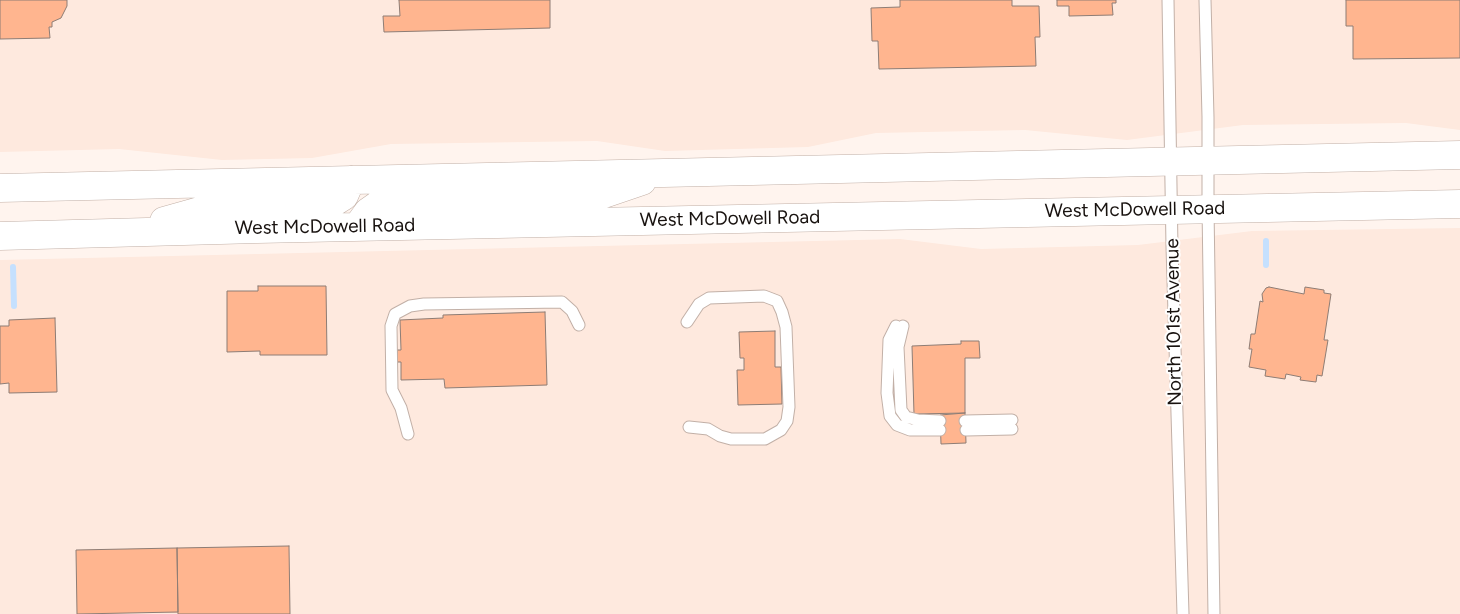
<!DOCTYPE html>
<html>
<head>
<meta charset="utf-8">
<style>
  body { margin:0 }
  canvas { display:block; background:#fff4ee }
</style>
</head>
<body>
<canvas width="1460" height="614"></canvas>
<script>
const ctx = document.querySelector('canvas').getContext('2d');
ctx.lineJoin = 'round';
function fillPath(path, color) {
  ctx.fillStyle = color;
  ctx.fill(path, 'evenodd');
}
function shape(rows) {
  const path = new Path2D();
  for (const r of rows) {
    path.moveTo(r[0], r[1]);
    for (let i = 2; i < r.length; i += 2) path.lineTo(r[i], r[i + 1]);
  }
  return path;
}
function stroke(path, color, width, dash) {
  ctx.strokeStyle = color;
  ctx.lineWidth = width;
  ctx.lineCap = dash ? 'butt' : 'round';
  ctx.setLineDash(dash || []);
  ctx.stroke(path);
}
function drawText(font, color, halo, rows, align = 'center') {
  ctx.font = font + ' Figtree,sans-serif';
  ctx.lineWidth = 4;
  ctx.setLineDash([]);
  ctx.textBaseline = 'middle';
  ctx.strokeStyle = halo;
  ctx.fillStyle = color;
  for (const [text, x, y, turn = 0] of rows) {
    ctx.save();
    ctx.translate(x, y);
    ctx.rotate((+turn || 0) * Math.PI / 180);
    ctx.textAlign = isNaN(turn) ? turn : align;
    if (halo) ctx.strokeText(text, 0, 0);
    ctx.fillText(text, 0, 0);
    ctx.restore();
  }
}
fillPath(shape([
  [0,0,1460,0,1460,130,1406,123,1243,125,1127,140,1025,130,876,133,808,147,665,151,597,141,391,144,312,158,222,160,119,149,0,152],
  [1460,228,1460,614,0,614,0,260,900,239,981,249,1138,245,1252,231]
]), '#fee9de');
stroke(shape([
  [1266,241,1266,265],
  [13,267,14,306]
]), '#c5e0fe', 6);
const building = shape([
  [0,0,67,0,67,6,61,18,52,22,52,27,49,27,50,38,0,39,0,0],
  [399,0,550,0,550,28,384,32,383,16,400,16,399,0],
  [900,0,1012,0,1012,6,1039,6,1040,37,1035,37,1036,66,879,69,878,41,872,41,871,8,900,7,900,0],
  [1057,0,1116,0,1116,3,1112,3,1113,15,1069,16,1069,6,1057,6,1057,0],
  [1346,0,1460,0,1460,58,1353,59,1353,26,1346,26,1346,0],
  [258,286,326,286,327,355,260,355,260,351,227,352,227,291,258,291,258,286],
  [1269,287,1304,294,1305,287,1324,290,1324,293,1331,294,1324,340,1328,340,1322,376,1317,375,1316,382,1300,380,1301,377,1286,374,1285,379,1265,376,1266,370,1249,367,1252,349,1249,349,1251,334,1255,334,1260,301,1263,302,1262,294,1266,288,1269,287],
  [545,312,547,385,445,388,444,379,401,380,401,362,397,362,397,350,401,350,400,320,443,318,443,315,545,312],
  [55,318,57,392,9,393,9,383,0,384,0,326,9,326,9,320,55,318],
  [775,331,775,367,781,367,782,404,738,405,737,370,744,370,744,358,740,358,739,332,775,331],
  [961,341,979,341,980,358,965,358,965,413,914,414,912,346,961,344,961,341],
  [965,413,966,443,941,444,940,415,965,413],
  [289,546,290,614,178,614,177,548,289,546],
  [177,548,178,612,77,614,76,550,177,548]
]);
fillPath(building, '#ffb58f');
stroke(building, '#8e7d75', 1);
const service = shape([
  [1168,0,1172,247,1183,614],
  [1205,0,1208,117,1208,208,1214,614],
  [687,322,699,304,709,298,764,296,777,301,782,312,786,327,789,407,787,421,781,430,765,439,731,439,720,436,708,429,689,427],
  [896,326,889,340,887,393,890,416,897,425,910,430,940,430],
  [903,326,898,347,901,410,906,417,918,420,940,421],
  [965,421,1012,420],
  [966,430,1012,429],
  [408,434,401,408,392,390,391,326,395,314,410,306,424,304,562,302,572,311,579,325]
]);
const primary = shape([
  [0,188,1460,155],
  [164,221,214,207,321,205,336,201,344,196,351,180],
  [357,227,368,212,378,205,390,200,595,197,642,181],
  [0,236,257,229,1460,204]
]);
stroke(service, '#c2b0a7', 13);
stroke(primary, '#c2b0a7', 29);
stroke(service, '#fff', 11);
stroke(primary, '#fff', 28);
drawText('19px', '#18120f', '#fff', [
  ["West McDowell Road",1135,210,-1],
  ["West McDowell Road",730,219,-1],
  ["West McDowell Road",325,227,-1],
  ["North 101st Avenue",1174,322,-91]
]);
</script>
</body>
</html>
